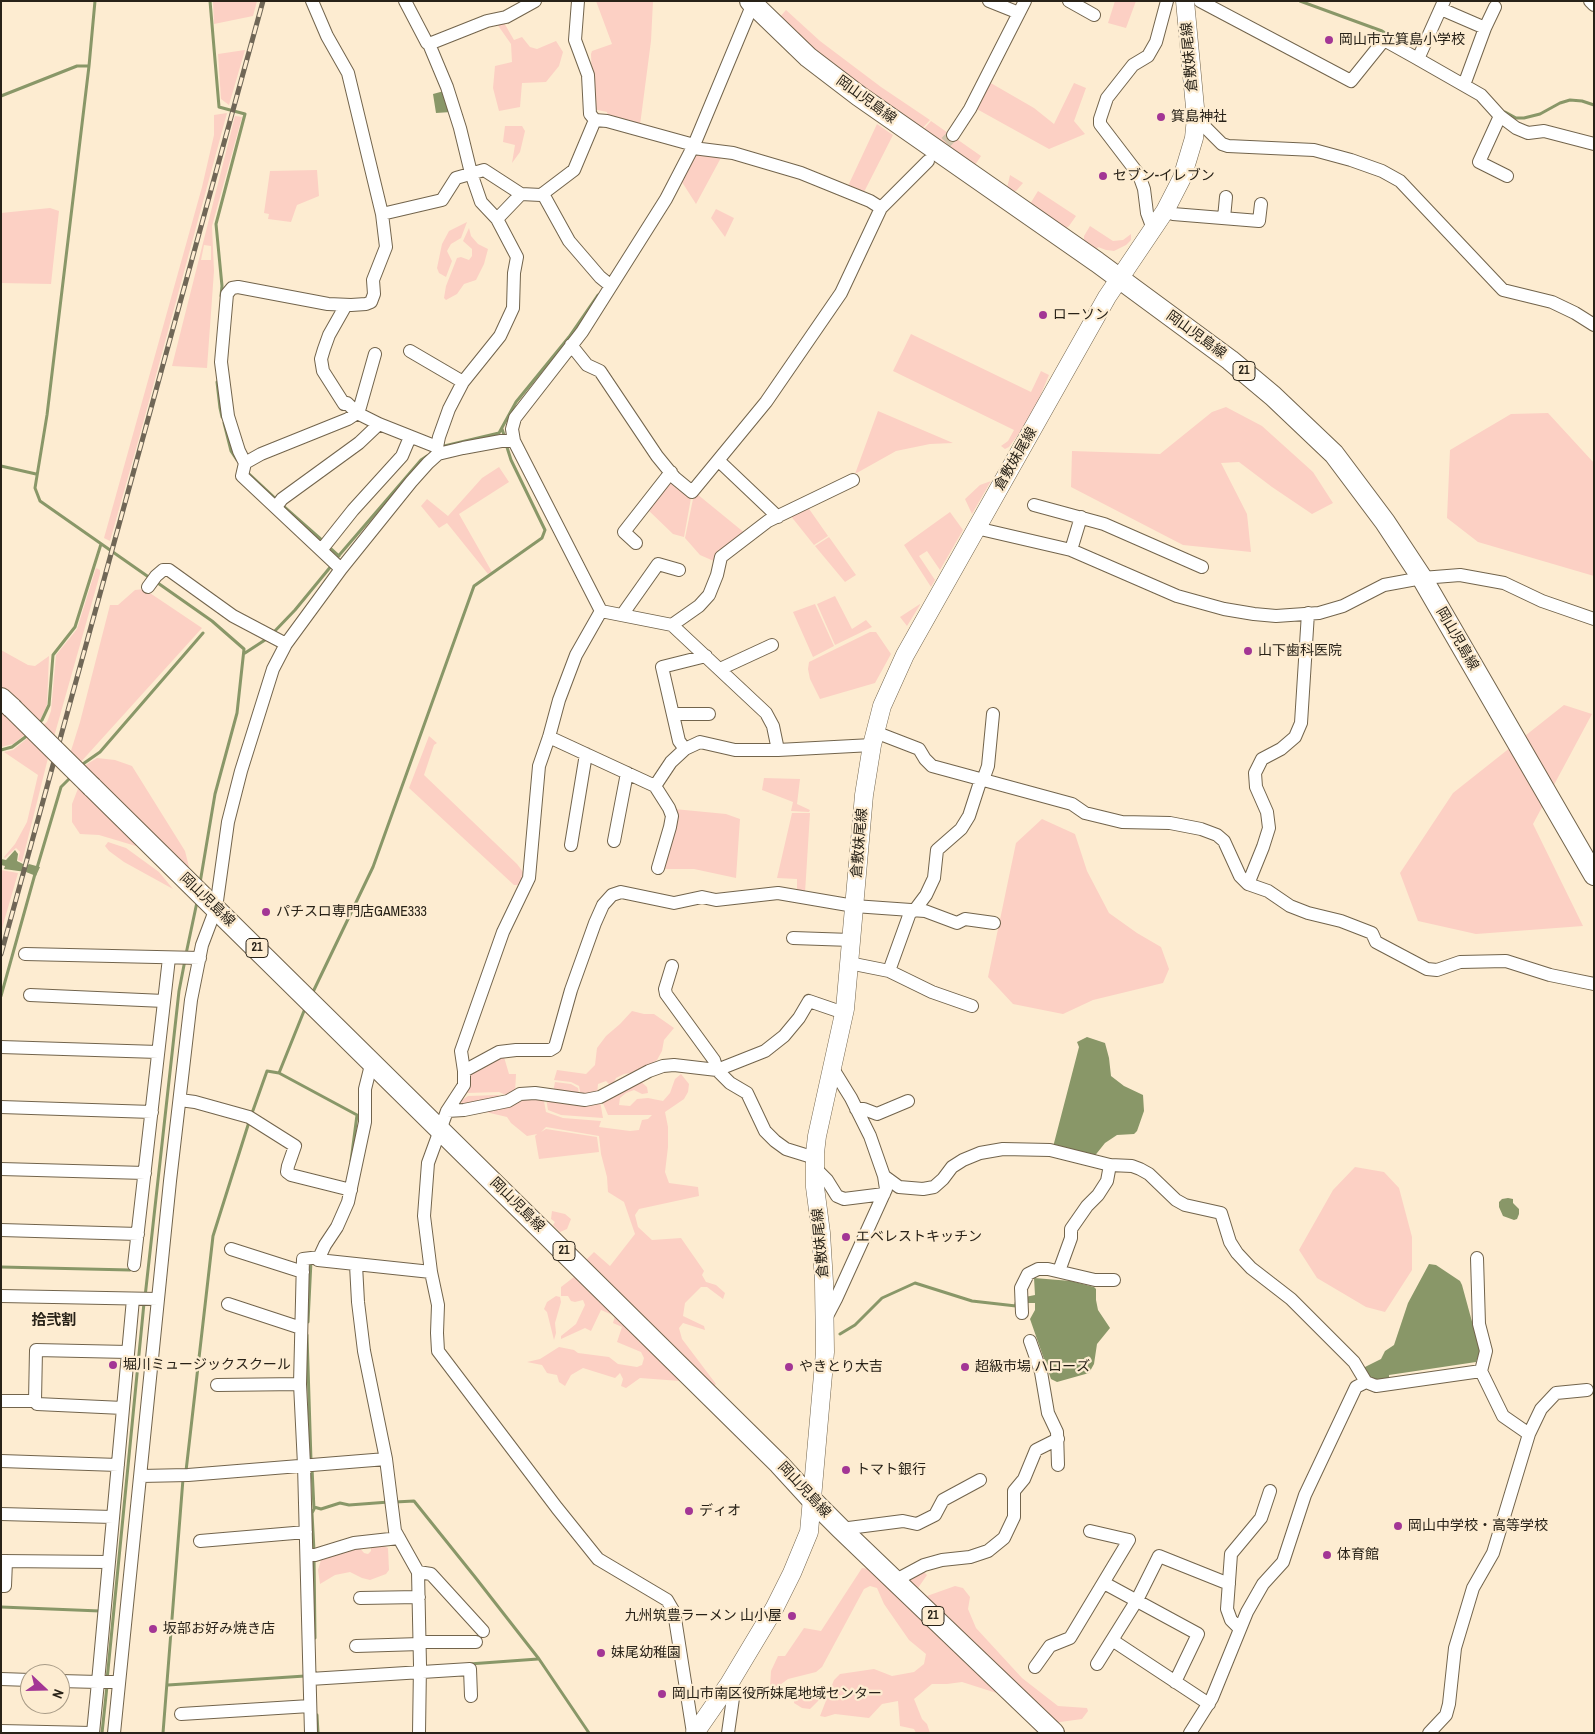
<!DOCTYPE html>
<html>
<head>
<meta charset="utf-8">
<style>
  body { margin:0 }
  #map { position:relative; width:1595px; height:1734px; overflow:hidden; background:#fdecd1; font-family:"Archivo Narrow",sans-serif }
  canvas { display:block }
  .frame { position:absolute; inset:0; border:2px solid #282218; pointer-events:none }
  .north { position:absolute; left:20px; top:1664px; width:50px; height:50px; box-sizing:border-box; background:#fdecd1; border:1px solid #a89b87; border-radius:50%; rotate:111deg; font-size:14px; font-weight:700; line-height:20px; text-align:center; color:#282218 }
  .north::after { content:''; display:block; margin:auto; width:18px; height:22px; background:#a33695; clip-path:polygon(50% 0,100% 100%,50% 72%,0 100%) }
</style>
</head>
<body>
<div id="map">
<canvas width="1595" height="1734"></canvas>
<div class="frame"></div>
<div class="north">N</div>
</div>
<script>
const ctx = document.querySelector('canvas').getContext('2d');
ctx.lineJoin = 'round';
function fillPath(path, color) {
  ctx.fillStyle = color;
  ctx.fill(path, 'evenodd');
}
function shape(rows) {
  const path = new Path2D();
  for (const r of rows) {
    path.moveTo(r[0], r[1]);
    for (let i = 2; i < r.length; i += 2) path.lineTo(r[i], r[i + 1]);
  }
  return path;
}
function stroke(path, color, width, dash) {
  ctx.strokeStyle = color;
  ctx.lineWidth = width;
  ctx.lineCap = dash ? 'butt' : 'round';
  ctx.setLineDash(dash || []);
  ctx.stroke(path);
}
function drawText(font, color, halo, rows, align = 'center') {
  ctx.font = font + ' "Archivo Narrow","Noto Sans JP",sans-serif';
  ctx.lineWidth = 4.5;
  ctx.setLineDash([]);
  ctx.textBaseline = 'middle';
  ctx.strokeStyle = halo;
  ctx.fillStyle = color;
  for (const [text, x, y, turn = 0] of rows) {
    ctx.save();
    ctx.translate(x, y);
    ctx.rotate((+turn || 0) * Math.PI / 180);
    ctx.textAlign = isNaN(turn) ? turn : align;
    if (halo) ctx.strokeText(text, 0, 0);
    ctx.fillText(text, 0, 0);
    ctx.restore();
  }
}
fillPath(shape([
  [213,1,257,1,253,16,214,24],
  [596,1,653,1,651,41,640,125,608,117,607,112,593,109,591,54,592,51,612,44],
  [1115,1,1136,1,1126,28,1108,23],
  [786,10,820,41,881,87,930,120,920,131,808,45,779,18],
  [503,21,514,40,522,37,530,47,537,49,556,41,563,52,559,66,546,82,522,83,520,107,499,111,493,88,495,66,512,62,511,44,497,24],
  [245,50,229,105,221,99,218,54],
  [989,82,1034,108,1054,124,1074,83,1086,88,1074,121,1085,134,1049,149,1002,123,975,108],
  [227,113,139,438,110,541,104,538,202,187,214,135,214,115],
  [235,116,242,117,212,226,214,271,207,368,172,366],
  [204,245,211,246,211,260,201,260],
  [931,121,981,156,973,168,921,132],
  [877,124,893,135,863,194,848,186],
  [505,126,522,126,525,131,520,152,512,163,515,145,503,142],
  [696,152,723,154,696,204,680,179],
  [317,170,319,196,297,205,291,222,268,219,269,214,264,213,270,171],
  [1010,175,1023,183,1016,191,1013,191,1007,188],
  [1038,191,1076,216,1069,226,1066,228,1030,204],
  [50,208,59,211,51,284,1,283,1,213],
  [716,209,734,218,725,237,711,218],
  [467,222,461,238,451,244,447,251,452,261,446,277,439,273,437,268,442,244,449,231],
  [1090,226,1113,241,1123,240,1131,234,1131,240,1126,245,1114,251,1106,250,1098,247,1096,251,1084,243,1084,236],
  [469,228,471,236,478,244,488,249,484,264,476,280,464,284,457,294,446,300,444,298,446,286,457,258,461,257,469,260,472,256,472,249,463,241],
  [911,334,1031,392,1041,371,1049,375,1038,401,1020,432,1009,447,1005,449,1001,446,1008,441,1014,430,893,371],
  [1226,407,1262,426,1313,472,1333,503,1312,514,1272,487,1239,462,1221,463,1247,514,1251,552,1183,545,1071,487,1072,451,1160,454,1212,412],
  [878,411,953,443,930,444,896,451,855,474],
  [1548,413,1594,463,1594,576,1478,542,1447,518,1450,450,1511,414],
  [499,467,509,482,459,514,492,572,488,574,447,523,439,528,421,506,427,499,448,516,482,478],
  [670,480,691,498,684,537,673,534,646,508],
  [991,481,972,514,965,499,980,485],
  [697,494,746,534,716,562,700,555,685,538,693,499],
  [807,506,828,536,814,545,790,515],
  [950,512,963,530,940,570,927,551,919,556,935,580,931,587,904,545],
  [829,537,856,575,845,582,815,546],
  [96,568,100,570,100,574,48,758,22,862,18,860,20,852,16,848,5,858,4,857,15,844,27,822,38,775,4,752,13,750,47,722,51,711,56,655,77,629],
  [144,589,202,628,79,764,70,754,80,722,110,605,118,605,135,590],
  [835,596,852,629,866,620,872,627,835,645,817,604],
  [815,604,834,646,813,657,793,612],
  [920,604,920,605,907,626,900,617],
  [870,632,876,632,891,654,875,683,820,699,810,679,808,669,809,662],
  [1,650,28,665,35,666,49,656,47,705,39,723,1,688],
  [1564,705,1592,714,1533,824,1583,926,1476,934,1418,921,1400,873,1453,793],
  [1,707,27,733,13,744,1,747],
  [429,736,437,743,434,745,424,775,517,864,523,872,520,885,514,885,409,788],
  [97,758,115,760,132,766,185,851,191,875,84,766],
  [764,778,800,779,797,804,810,810,809,812,791,811,793,802,762,790],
  [79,786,146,849,99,835,80,834,72,822,72,804],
  [674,809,726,814,740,819,736,878,694,869,660,869],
  [792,813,810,813,805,893,797,892,797,879,777,878],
  [1042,819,1075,834,1087,871,1109,913,1137,933,1161,947,1169,969,1163,983,1093,1000,1063,1014,1013,1004,988,977,1016,843],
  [108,842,126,848,159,872,173,889,124,862,109,851,105,846],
  [1,870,18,873,1,932],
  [632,1011,644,1014,654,1014,674,1028,664,1040,662,1051,657,1060,638,1072,624,1074,616,1078,614,1082,620,1091,639,1080,647,1087,648,1093,642,1094,634,1090,626,1093,620,1098,619,1105,630,1106,637,1099,648,1098,663,1101,670,1093,675,1079,681,1074,689,1084,688,1092,684,1099,665,1112,668,1127,668,1147,665,1172,669,1183,698,1187,699,1196,639,1209,635,1215,638,1227,652,1240,681,1238,704,1271,702,1275,706,1282,716,1285,725,1293,723,1299,707,1287,701,1287,685,1303,683,1316,704,1326,705,1330,683,1323,679,1328,682,1339,716,1384,713,1387,583,1263,594,1252,610,1266,635,1234,624,1202,608,1192,607,1177,601,1154,599,1136,546,1127,541,1132,546,1129,597,1137,599,1152,539,1159,535,1136,537,1134,527,1136,511,1123,507,1117,460,1106,462,1100,468,1096,499,1095,507,1106,520,1099,537,1098,544,1101,546,1112,563,1118,601,1121,599,1127,630,1131,639,1130,642,1120,648,1119,652,1115,608,1115,602,1101,611,1086,606,1081,598,1084,597,1094,581,1097,579,1086,571,1082,554,1080,557,1070,586,1074,595,1065,597,1048,606,1036,620,1024],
  [504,1057,509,1074,516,1074,515,1094,506,1095,499,1092,467,1093,470,1085,468,1074],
  [555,1082,571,1084,578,1088,580,1098,553,1092],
  [546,1098,600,1101,603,1118,561,1115,548,1110],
  [1355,1167,1384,1172,1399,1188,1412,1237,1412,1270,1385,1312,1366,1307,1317,1278,1299,1250,1333,1190],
  [552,1211,565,1214,571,1219,567,1229,560,1232,553,1225,555,1222,551,1219],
  [574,1277,581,1278,685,1377,680,1381,640,1378,626,1388,621,1386,623,1379,620,1373,615,1378,583,1368,571,1375,565,1386,559,1382,557,1375,547,1373,542,1365,527,1362,540,1359,559,1347,574,1350,578,1353,609,1357,618,1364,637,1367,642,1365,644,1358,641,1352,617,1342,622,1327,613,1323,615,1316,601,1310,591,1331,585,1328,561,1339,561,1336,576,1324,585,1305,583,1300,575,1302,571,1301,568,1296,561,1296,561,1287],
  [556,1296,560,1297,561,1302,555,1323,556,1333,554,1340,547,1312,544,1309,547,1302],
  [378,1543,388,1548,389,1570,386,1574,370,1580,362,1578,350,1572,335,1575,320,1584,318,1570,321,1560,359,1547,364,1553,368,1554,371,1551,371,1545],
  [862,1568,871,1569,1006,1696,962,1682,947,1684,932,1684,914,1699,922,1719,927,1724,930,1733,916,1733,914,1729,900,1726,898,1701,882,1704,869,1718,835,1714,825,1717,820,1716,834,1680,840,1674,874,1669,892,1676,914,1672,924,1664,926,1654,909,1640,884,1604,877,1588,870,1586,864,1589,822,1667,816,1672,788,1679,773,1690,770,1688,771,1671,778,1656,785,1656,804,1628,821,1631],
  [922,1570,927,1575,918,1588,927,1596,955,1586,963,1588,970,1597,968,1609,976,1628,1022,1678,1058,1706,1087,1708,1088,1711,1082,1719,1053,1723,906,1579],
  [821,1684,826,1688,821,1698,810,1709,802,1708,794,1703,795,1694,799,1687,815,1686]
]), '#fcd0c4');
fillPath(shape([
  [444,91,451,112,436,113,433,94],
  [15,850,18,854,17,861,27,866,29,864,40,867,36,876,26,872,4,869,5,866,1,865,1,859,6,860],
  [1087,1037,1105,1043,1109,1058,1111,1076,1124,1086,1143,1095,1144,1111,1137,1131,1134,1134,1117,1135,1105,1143,1093,1158,1053,1147,1079,1047,1077,1042],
  [1508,1198,1513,1199,1513,1203,1519,1209,1519,1214,1517,1219,1514,1220,1503,1216,1499,1207,1499,1202,1502,1199],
  [1429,1264,1436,1265,1460,1281,1462,1285,1480,1351,1476,1362,1389,1375,1389,1378,1376,1382,1367,1379,1363,1368,1381,1359,1385,1351,1394,1345,1408,1303],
  [1034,1278,1071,1281,1094,1287,1096,1289,1096,1300,1098,1310,1110,1328,1097,1344,1094,1364,1089,1373,1057,1382,1051,1379,1030,1319,1035,1310,1035,1303,1026,1303,1025,1297,1035,1295]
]), '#899768');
stroke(shape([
  [95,1,89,66,47,415,35,488,40,501,150,578],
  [210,1,219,107,245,114,216,224,222,286,221,296],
  [1300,1,1382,31,1403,44],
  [1,96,77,66,89,66],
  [1505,112,1516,118,1524,118,1540,114,1560,103,1570,100,1582,101,1594,105],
  [217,382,220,408,222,417],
  [224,423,231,451,237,460],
  [502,429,505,438],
  [440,447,499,433,516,402,569,337,598,295],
  [1,466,36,474],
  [247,472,277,500],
  [282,505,324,542],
  [328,546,339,556],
  [335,560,421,460,427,456],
  [155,581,212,621,244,649,237,713,215,794,200,883],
  [272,634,295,610,332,565],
  [245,653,268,638],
  [37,725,42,720,49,705,53,655,75,627,101,544],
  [1,750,12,747,28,735],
  [80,766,100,752,203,633],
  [37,868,61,787,71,777],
  [186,954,197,902],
  [312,994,373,867,474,586,542,538,545,530,511,460,506,444],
  [1,996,35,874],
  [279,1073,357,1115,351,1161],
  [251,1116,267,1071,279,1073,306,1006],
  [1,1267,130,1270],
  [145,1297,179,991,185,960],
  [308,1322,311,1261],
  [840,1334,855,1325,882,1298,915,1283,972,1301,1016,1306,1016,1303],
  [307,1335,311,1461],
  [312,1468,314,1509,312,1513,314,1551],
  [186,1471,213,1236,249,1122],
  [395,1502,414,1501,475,1577,539,1659,589,1733],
  [314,1507,321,1509,340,1503,349,1505,389,1502],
  [314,1557,315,1638],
  [1,1607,100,1611],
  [469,1664,538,1659],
  [107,1680,144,1303],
  [168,1685,305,1676],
  [317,1715,318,1733],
  [102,1733,107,1686],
  [163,1733,183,1479]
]), '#899768', 3);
stroke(shape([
  [933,155,953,135]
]), '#d2c4ac', 12, [12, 6]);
const street = shape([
  [312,1,327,36,348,73,382,214,386,247,373,280,374,294,371,302,366,304,351,305,328,304,238,287,232,288,227,294,221,362,228,416,239,451,245,463,242,476,341,569],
  [405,1,427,43,429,44,447,87,460,128,471,173,481,202,497,219,517,257,514,273,513,308,500,336,463,382,449,409,439,437,437,447,438,454],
  [578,1,575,40,588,75,590,114,595,120,607,121,694,145],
  [989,1,1019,13],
  [1069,1,1094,15],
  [1200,1,1351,81,1384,40,1418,59,1444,1],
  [1590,1,1594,5],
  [1441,9,1485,28],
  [429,44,487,21,506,17,535,1],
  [1418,59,1481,95,1500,116,1516,128,1528,133,1544,131,1594,144],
  [1464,85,1485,28,1495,7],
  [1500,116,1479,162,1507,176],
  [1196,118,1222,144,1228,146,1314,150,1351,160,1382,171,1400,181,1503,290,1552,302,1575,313,1594,325],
  [953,135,970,109,1025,1],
  [693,148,733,153,801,173,870,201,881,208],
  [543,194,569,241,600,277,611,286],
  [1165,211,1173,214,1259,221,1261,204],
  [382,214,442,200,456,178,484,170,521,194,541,195,574,170,595,120],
  [1224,218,1226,197],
  [497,219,521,194],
  [1153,229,1147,213,1144,189,1139,175,1100,124,1100,119,1107,98,1133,65,1148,56,1156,42,1167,1],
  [346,305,329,335,324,349,321,359,323,371,344,404,347,403,357,413,379,424,437,447],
  [571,345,587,365,600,371,657,456,675,478,692,492,766,402,841,293,881,208,928,161],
  [410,351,463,382],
  [719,461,778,517],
  [245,463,261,454,348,419,357,413,360,407,375,354],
  [1034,505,1104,524,1202,567],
  [276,507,282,499,359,443,379,424],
  [976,528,1071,550,1177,596,1224,609,1254,614,1276,616,1319,613,1343,606,1384,585,1422,578,1460,575,1504,583,1542,601,1594,619],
  [636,543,624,532,671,472],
  [322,549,353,510,402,456,410,437],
  [1071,550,1081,517],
  [148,587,156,576,163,570,169,570,233,616,286,644],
  [601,611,576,655,559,700,549,737,539,766,529,878,503,932,461,1051,464,1071,464,1085,447,1111,428,1163,424,1216,431,1272,438,1305,437,1333,438,1351,557,1508,598,1559,667,1600,674,1612,693,1733],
  [601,611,514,441,512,429,515,418,582,332,666,199,694,145,754,1],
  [601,611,672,625,766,713,773,726,778,750],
  [622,615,658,564,679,570],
  [672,625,699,606,709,595,717,575,721,557,768,521,853,480],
  [720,669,772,645],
  [673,714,709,714],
  [875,732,919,749,925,759,932,766,1072,804,1085,813,1122,822,1170,823,1201,829,1217,835,1224,841,1240,876,1248,884,1268,891,1290,906,1308,913,1341,921,1372,933,1376,942,1427,969,1437,970,1460,962,1506,961,1550,975,1594,984],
  [549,737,655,786,671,762,685,749,700,742,735,750,778,750,872,745],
  [685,749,679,741,662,667,706,656],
  [983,780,988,766,993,714],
  [655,786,669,808,672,816,670,827,658,868],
  [614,841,627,773],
  [571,845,586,754],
  [1248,884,1263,847,1269,828,1267,812,1256,787,1255,773,1262,759,1281,749,1295,737,1301,723,1308,613],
  [914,911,926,895,934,878,937,850,961,829,969,816,981,779],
  [793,938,851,940],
  [25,954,200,958],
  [849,963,889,971,932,992,972,1006],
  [672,966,665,989,666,994,714,1060,717,1070,730,1083,747,1093,765,1131,775,1141,786,1149,815,1158],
  [889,971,911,910],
  [30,995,164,1001],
  [1,1047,158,1052],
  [372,1061,365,1089,365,1122,348,1202,337,1227,325,1245,318,1260,431,1272],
  [464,1071,499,1052,516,1050,550,1050,555,1047,571,990,595,923,603,905,612,895,621,892,674,903,702,897,716,900,778,893,854,906,925,911,957,923,965,919,994,923],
  [180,1100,195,1102,249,1117,295,1146,288,1166,287,1172,291,1175,351,1190],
  [1,1107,152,1112],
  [856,1109,864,1109,877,1114,908,1101],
  [447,1111,464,1110,508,1101,520,1094,535,1093,585,1100,600,1097,649,1071,663,1066,674,1065,717,1070,765,1051,784,1036,799,1018,809,1001,844,1013],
  [815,1168,827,1180,837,1196,844,1199,884,1194],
  [1,1169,145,1173],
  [884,1176,899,1187,923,1189,934,1187,943,1179,952,1167,963,1160,980,1153,1003,1149,1050,1150,1110,1165,1132,1166,1140,1169,1149,1174,1176,1200,1185,1205,1221,1213,1230,1242,1237,1253,1251,1268,1291,1299,1354,1362,1366,1382],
  [1,1230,138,1234],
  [231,1249,303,1272],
  [1477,1258,1479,1324,1486,1351,1481,1371],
  [134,1265,169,958],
  [1059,1271,1071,1238,1071,1229,1087,1206,1098,1195,1107,1181,1110,1165],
  [1,1296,158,1299],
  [228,1304,301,1328],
  [1022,1313,1021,1288,1028,1274,1038,1269,1048,1269,1095,1280,1114,1280],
  [825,1320,836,1299,886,1189,884,1176,870,1136,851,1098,833,1069],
  [1030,1341,1041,1372,1048,1413,1057,1432,1058,1465],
  [217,1385,300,1384],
  [1,1401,35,1401],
  [123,1408,37,1404,35,1401,36,1350,128,1352],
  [386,1459,395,1531,418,1572,420,1665,419,1733],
  [1,1461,118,1465],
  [141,1476,188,1475,386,1459,364,1351,358,1302,356,1265],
  [1,1514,113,1517],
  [841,1529,903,1521,917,1524,935,1515,943,1500,980,1480],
  [200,1541,306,1532],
  [307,1555,315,1555,354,1543,399,1538],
  [1,1561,109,1562],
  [418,1572,431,1574,483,1631],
  [896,1580,924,1565,942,1560,970,1557,988,1551,1004,1538,1014,1517,1014,1491,1024,1479,1036,1450,1058,1439],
  [1104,1583,1198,1634,1175,1682],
  [1,1586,5,1586,6,1561],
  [360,1598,419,1597],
  [1240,1629,1231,1620,1227,1609,1231,1554,1261,1518,1270,1491],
  [1112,1640,1209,1704],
  [420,1642,476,1642],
  [356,1646,420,1644],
  [1097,1664,1137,1600,1159,1556,1229,1584],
  [1035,1667,1050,1646,1070,1638,1129,1540,1090,1531],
  [1,1679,30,1680],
  [310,1679,470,1669,471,1696],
  [60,1681,98,1682,133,1299],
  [181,1714,310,1706],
  [1,1731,91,1733],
  [93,1733,98,1682,119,1682],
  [114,1733,170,1181,191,1000,202,945,216,908,228,822,241,771,273,669,286,644,341,569,411,482,428,463,438,454,463,448,501,441,514,441],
  [311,1733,304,1465,300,1384,303,1259,320,1257],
  [728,1733,733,1698,729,1684],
  [1190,1733,1212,1698,1247,1612,1263,1584,1283,1562,1305,1495,1356,1387,1366,1382,1376,1386,1481,1371,1503,1416,1529,1434],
  [1429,1733,1446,1715,1449,1704,1455,1648,1473,1588,1493,1553,1529,1434,1541,1409,1556,1393,1587,1390]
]);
const secondary = shape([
  [695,1733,729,1684,774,1609,792,1573,809,1532,825,1352,824,1282,821,1233,815,1187,815,1153,817,1136,845,1009,864,795,872,745,882,706,905,655,1107,297,1165,211,1182,178,1194,138,1196,118,1185,1]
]);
const primary = shape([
  [750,1,808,57,859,96,1097,262,1230,360,1273,396,1334,454,1385,522,1422,578,1594,875],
  [1,698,12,708],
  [92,787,779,1464,812,1500,841,1529,1054,1733]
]);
stroke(street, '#72644c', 14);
stroke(secondary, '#72644c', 19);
stroke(primary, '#72644c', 22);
stroke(street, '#fff', 12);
stroke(secondary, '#fff', 18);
stroke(primary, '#fff', 20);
const rail = shape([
  [1,954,263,1]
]);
stroke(rail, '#706757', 5);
stroke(rail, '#fdecd1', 3, [9]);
const primaryBridge = shape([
  [12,708,92,787]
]);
stroke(primaryBridge, '#72644c', 22, []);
stroke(primaryBridge, '#fff', 20);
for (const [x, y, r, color] of [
  [1329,40,5,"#a33695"],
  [1161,117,5,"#a33695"],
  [1103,176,5,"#a33695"],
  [1043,315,5,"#a33695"],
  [1248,651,5,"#a33695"],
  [266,912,5,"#a33695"],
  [846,1237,5,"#a33695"],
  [113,1365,5,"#a33695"],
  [789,1367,5,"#a33695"],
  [965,1367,5,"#a33695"],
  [846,1470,5,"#a33695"],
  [689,1511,5,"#a33695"],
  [1398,1526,5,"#a33695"],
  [1327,1555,5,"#a33695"],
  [792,1616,5,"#a33695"],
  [153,1629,5,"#a33695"],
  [601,1653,5,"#a33695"],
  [662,1694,5,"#a33695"]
]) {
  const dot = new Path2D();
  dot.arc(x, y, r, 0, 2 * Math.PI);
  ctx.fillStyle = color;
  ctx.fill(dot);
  stroke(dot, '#fdecd1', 2);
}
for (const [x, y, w] of [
  [1244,371,22],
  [257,948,22],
  [564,1251,22],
  [933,1616,22]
]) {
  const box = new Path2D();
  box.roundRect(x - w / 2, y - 9.5, w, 19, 4);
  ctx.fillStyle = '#fdecd1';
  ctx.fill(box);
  stroke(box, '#282218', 1);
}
drawText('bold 12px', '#282218', null, [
  ["21",1244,371],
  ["21",257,948],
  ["21",564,1251],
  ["21",933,1616]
]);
drawText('14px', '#282218', '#fdecd1', [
  ["岡山市立箕島小学校",1339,40],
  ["箕島神社",1171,117],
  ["セブン-イレブン",1113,176],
  ["ローソン",1053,315],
  ["山下歯科医院",1258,651],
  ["パチスロ専門店GAME333",276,912],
  ["エベレストキッチン",856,1237],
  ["堀川ミュージックスクール",123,1365],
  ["やきとり大吉",799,1367],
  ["超級市場 ハローズ",975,1367],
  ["トマト銀行",856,1470],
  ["ディオ",699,1511],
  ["岡山中学校・高等学校",1408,1526],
  ["体育館",1337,1555],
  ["九州筑豊ラーメン 山小屋",782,1616,"right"],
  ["坂部お好み焼き店",163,1629],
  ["妹尾幼稚園",611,1653],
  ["岡山市南区役所妹尾地域センター",672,1694]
], 'left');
drawText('14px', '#282218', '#fdecd1', [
  ["倉敷妹尾線",1190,57,-95],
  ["岡山児島線",866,100,36],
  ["岡山児島線",1196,335,36],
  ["倉敷妹尾線",1016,459,-60],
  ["岡山児島線",1457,639,60],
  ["倉敷妹尾線",860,843,-85],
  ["岡山児島線",207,900,44],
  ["岡山児島線",517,1205,45],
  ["倉敷妹尾線",821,1243,-95],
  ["岡山児島線",804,1490,47]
]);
drawText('bold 15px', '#282218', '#fdecd1', [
  ["拾弐割",54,1321]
]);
</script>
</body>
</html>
